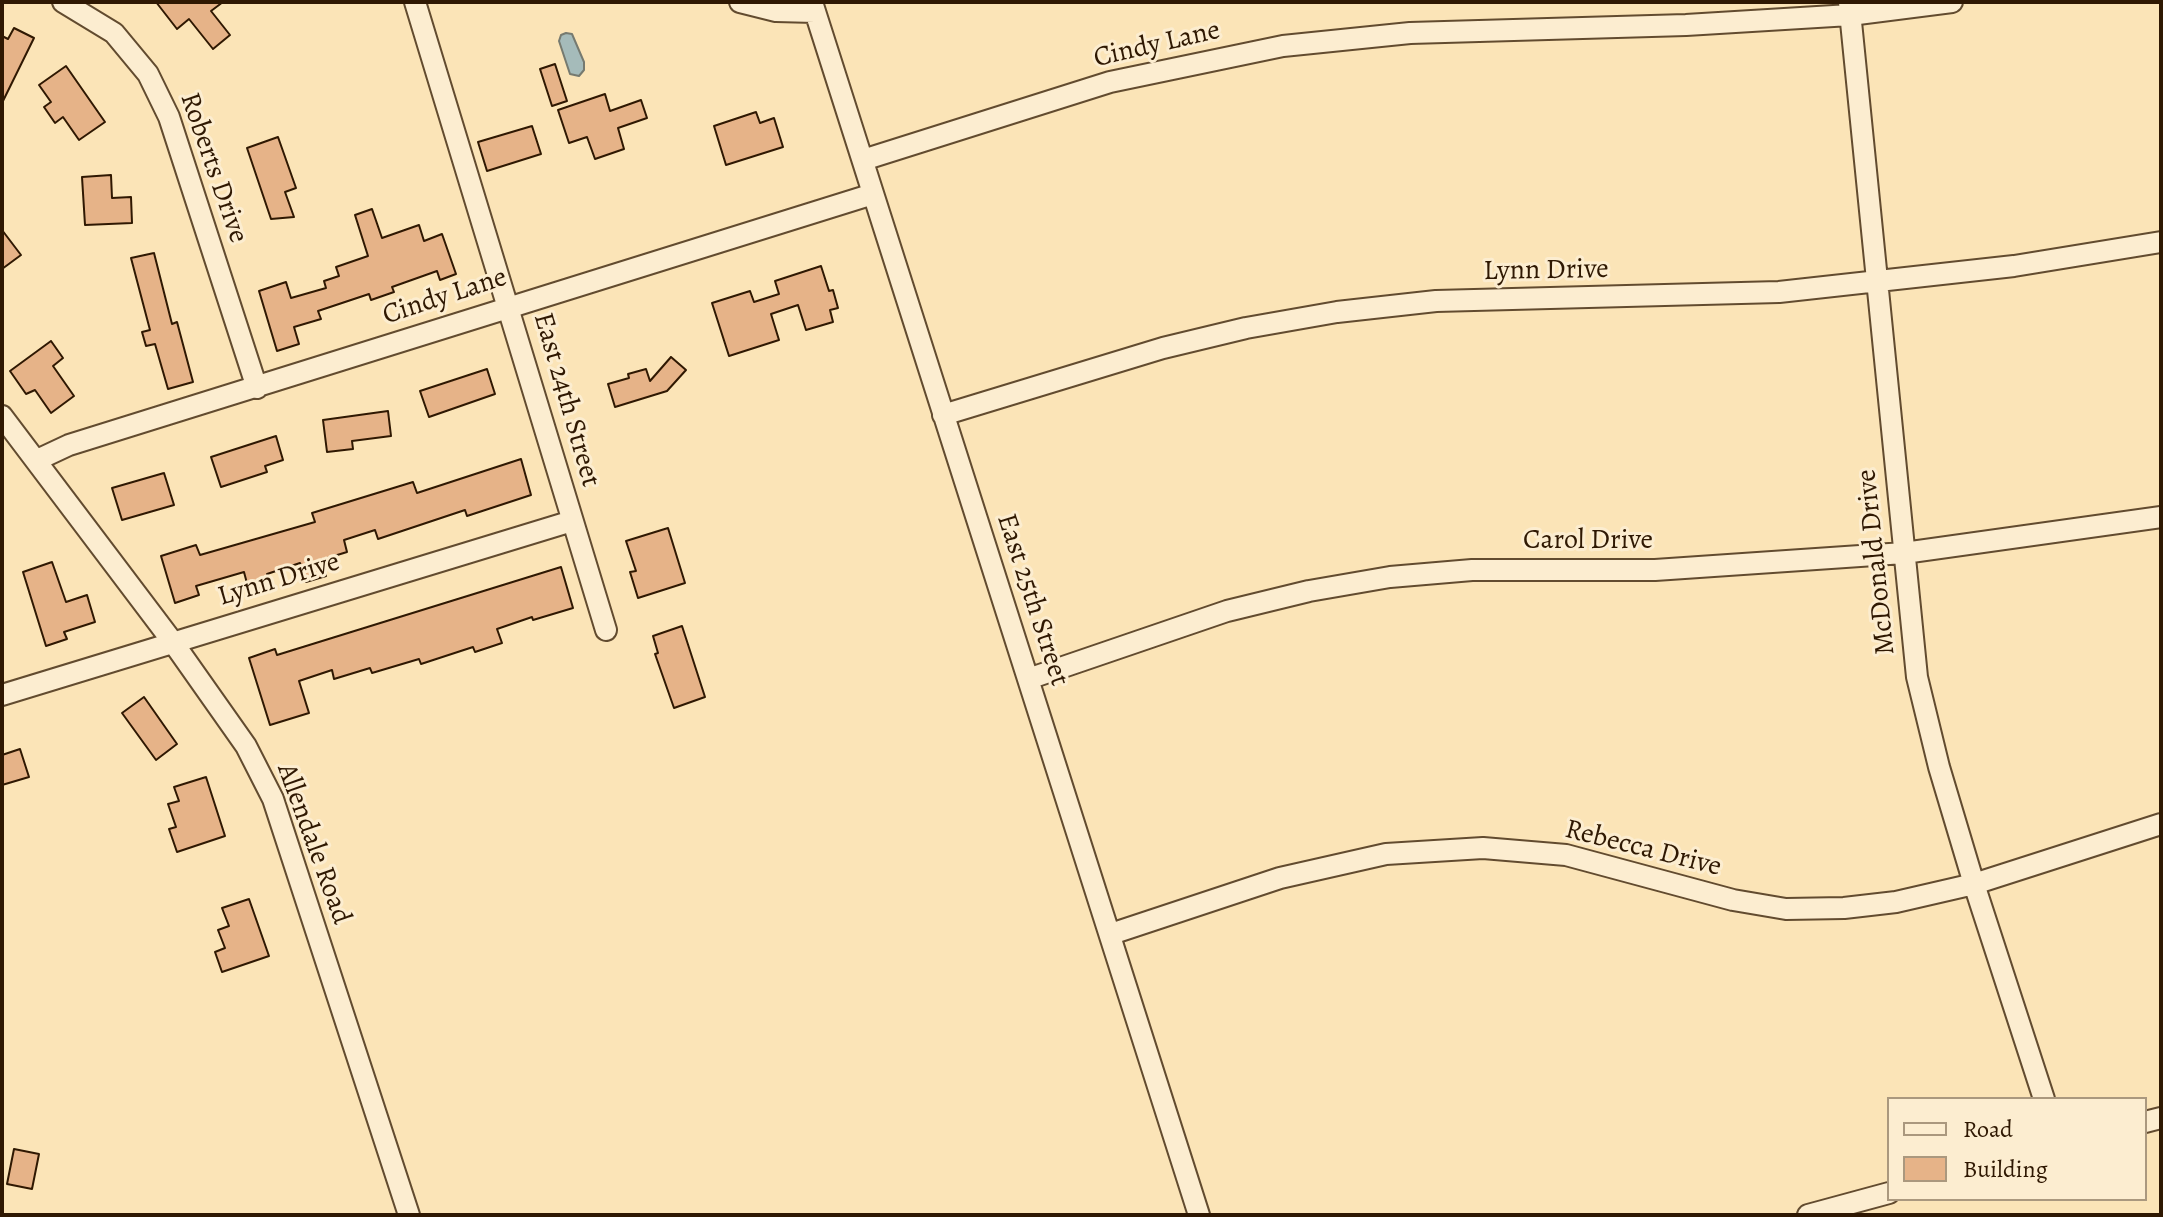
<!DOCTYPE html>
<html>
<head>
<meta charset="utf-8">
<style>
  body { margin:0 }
  #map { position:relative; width:2163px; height:1217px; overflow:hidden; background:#fbe4b7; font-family:Alegreya,serif }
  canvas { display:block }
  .frame { position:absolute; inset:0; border:4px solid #2f1802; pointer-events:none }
  .legend { position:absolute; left:1887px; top:1097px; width:260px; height:104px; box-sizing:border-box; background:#fcedd0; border:2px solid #aa987e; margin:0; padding:10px 14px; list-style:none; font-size:24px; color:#2f1802 }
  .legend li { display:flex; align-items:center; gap:16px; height:40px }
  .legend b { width:40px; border:2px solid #aa987e }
</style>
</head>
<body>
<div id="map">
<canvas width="2163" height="1217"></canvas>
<div class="frame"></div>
<ul class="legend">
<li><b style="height:10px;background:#fcedd0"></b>Road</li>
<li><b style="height:22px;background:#e6b388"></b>Building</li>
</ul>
</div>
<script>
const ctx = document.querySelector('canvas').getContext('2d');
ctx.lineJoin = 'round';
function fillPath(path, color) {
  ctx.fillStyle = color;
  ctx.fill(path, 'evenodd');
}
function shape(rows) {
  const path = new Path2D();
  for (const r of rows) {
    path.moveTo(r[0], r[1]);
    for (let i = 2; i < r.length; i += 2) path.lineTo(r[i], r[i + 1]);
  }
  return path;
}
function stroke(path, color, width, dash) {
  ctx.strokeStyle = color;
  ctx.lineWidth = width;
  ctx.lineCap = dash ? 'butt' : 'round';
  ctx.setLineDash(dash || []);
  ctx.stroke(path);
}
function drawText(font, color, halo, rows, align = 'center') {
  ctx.font = font + ' Alegreya,serif';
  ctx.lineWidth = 6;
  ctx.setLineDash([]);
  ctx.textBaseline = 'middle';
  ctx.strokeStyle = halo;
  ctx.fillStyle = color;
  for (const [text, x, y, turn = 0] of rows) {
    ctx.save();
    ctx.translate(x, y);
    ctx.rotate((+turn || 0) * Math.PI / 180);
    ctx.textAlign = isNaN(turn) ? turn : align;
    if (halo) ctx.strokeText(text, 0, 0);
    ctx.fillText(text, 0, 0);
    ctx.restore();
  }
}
const water = shape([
  [566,33,572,34,584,62,584,70,579,76,570,74,559,41,561,35,566,33]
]);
fillPath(water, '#a5bbba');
stroke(water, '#767a70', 2);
const building = shape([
  [156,2,223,2,211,11,230,35,213,49,189,19,177,29,156,2],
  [14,28,34,38,2,103,2,36,8,39,14,28],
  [555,64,567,101,552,106,540,69,555,64],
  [66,66,105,122,79,140,63,117,55,123,44,107,51,102,39,85,66,66],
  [605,94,610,111,641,100,647,118,618,128,624,149,595,159,587,137,569,143,558,110,605,94],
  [756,112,760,123,774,118,783,147,726,165,714,126,756,112],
  [532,126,541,154,487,171,478,142,532,126],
  [278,137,296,188,285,192,294,217,271,219,247,148,278,137],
  [111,175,112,198,131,197,132,223,85,225,82,177,111,175],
  [372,209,382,238,419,225,424,241,442,234,456,274,440,280,437,271,392,287,394,292,371,300,369,294,318,311,321,319,294,327,299,344,277,351,259,291,286,282,291,298,326,288,324,281,339,276,336,267,368,256,355,215,372,209],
  [2,230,21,255,2,269,2,230],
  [154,253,172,324,177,322,193,382,168,389,155,344,146,346,142,332,150,330,131,258,154,253],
  [821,266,829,291,833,290,838,308,830,310,833,322,806,330,798,305,771,314,779,340,729,356,712,303,750,291,754,302,779,294,775,281,821,266],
  [51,341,63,358,53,366,74,396,51,413,35,390,26,394,10,371,51,341],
  [671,357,686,370,667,391,615,407,608,384,629,378,628,374,646,369,650,381,671,357],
  [487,369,495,394,429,417,420,391,487,369],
  [388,411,391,436,352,441,353,449,327,452,323,420,388,411],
  [276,436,283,460,265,466,267,472,221,487,211,457,276,436],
  [521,459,531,495,467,516,465,510,378,539,375,530,344,540,347,552,321,560,326,576,306,582,300,563,267,574,271,585,249,591,244,572,196,586,199,595,175,603,161,556,196,545,200,555,315,522,312,513,413,482,417,493,521,459],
  [164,473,174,505,122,520,112,488,164,473],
  [668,528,685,583,638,598,630,572,636,571,626,541,668,528],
  [52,562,66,602,87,595,95,622,64,632,67,639,46,646,23,572,52,562],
  [561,567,573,608,533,620,532,617,497,629,502,643,475,652,473,647,421,664,419,659,372,673,370,668,334,679,332,670,299,681,309,713,270,725,249,658,275,649,277,655,561,567],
  [682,626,705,697,674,708,655,654,658,653,653,636,682,626],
  [144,697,177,744,156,760,122,713,144,697],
  [20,749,29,777,2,785,2,755,20,749],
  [206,777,225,836,177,852,169,829,176,827,168,804,179,801,174,787,206,777],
  [249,899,269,956,222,972,215,952,225,948,218,930,229,926,222,908,249,899],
  [14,1149,39,1154,32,1189,7,1184,14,1149]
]);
fillPath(building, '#e6b388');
stroke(building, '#2f1802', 2);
const minor = shape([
  [63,2,114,33,148,74,169,117,257,388],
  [415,2,606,630],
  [740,2,776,11,815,12],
  [812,2,1199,1215],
  [1849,2,1917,677,1939,767,1974,884,2044,1099],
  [863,160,1110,82,1283,46,1410,33,1686,25,1850,15,1952,2],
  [943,415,1163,348,1246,328,1337,312,1436,301,1779,292,2014,266,2161,242],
  [2,416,172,641,246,746,273,799,409,1215],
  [37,460,69,445,873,194],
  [1028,679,1227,611,1309,591,1390,577,1472,570,1655,570,1904,553,2161,517],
  [2,695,572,521],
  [1111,934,1280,878,1386,854,1483,848,1566,855,1733,900,1786,909,1844,908,1896,902,1974,884,2161,824],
  [2145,1122,2161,1118],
  [1808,1215,1889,1193]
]);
stroke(minor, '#624b2f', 24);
stroke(minor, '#fcedd0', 20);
drawText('28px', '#2f1802', '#fcedd0', [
  ["Cindy Lane",1157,45,-13],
  ["Roberts Drive",213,168,71],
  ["Lynn Drive",1546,271,-1],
  ["Cindy Lane",445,297,-18],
  ["East 24th Street",566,400,74],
  ["Carol Drive",1588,541],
  ["McDonald Drive",1877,562,-96],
  ["Lynn Drive",279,580,-17],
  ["East 25th Street",1032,600,72],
  ["Allendale Road",313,844,70],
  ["Rebecca Drive",1643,849,14]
]);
</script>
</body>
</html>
